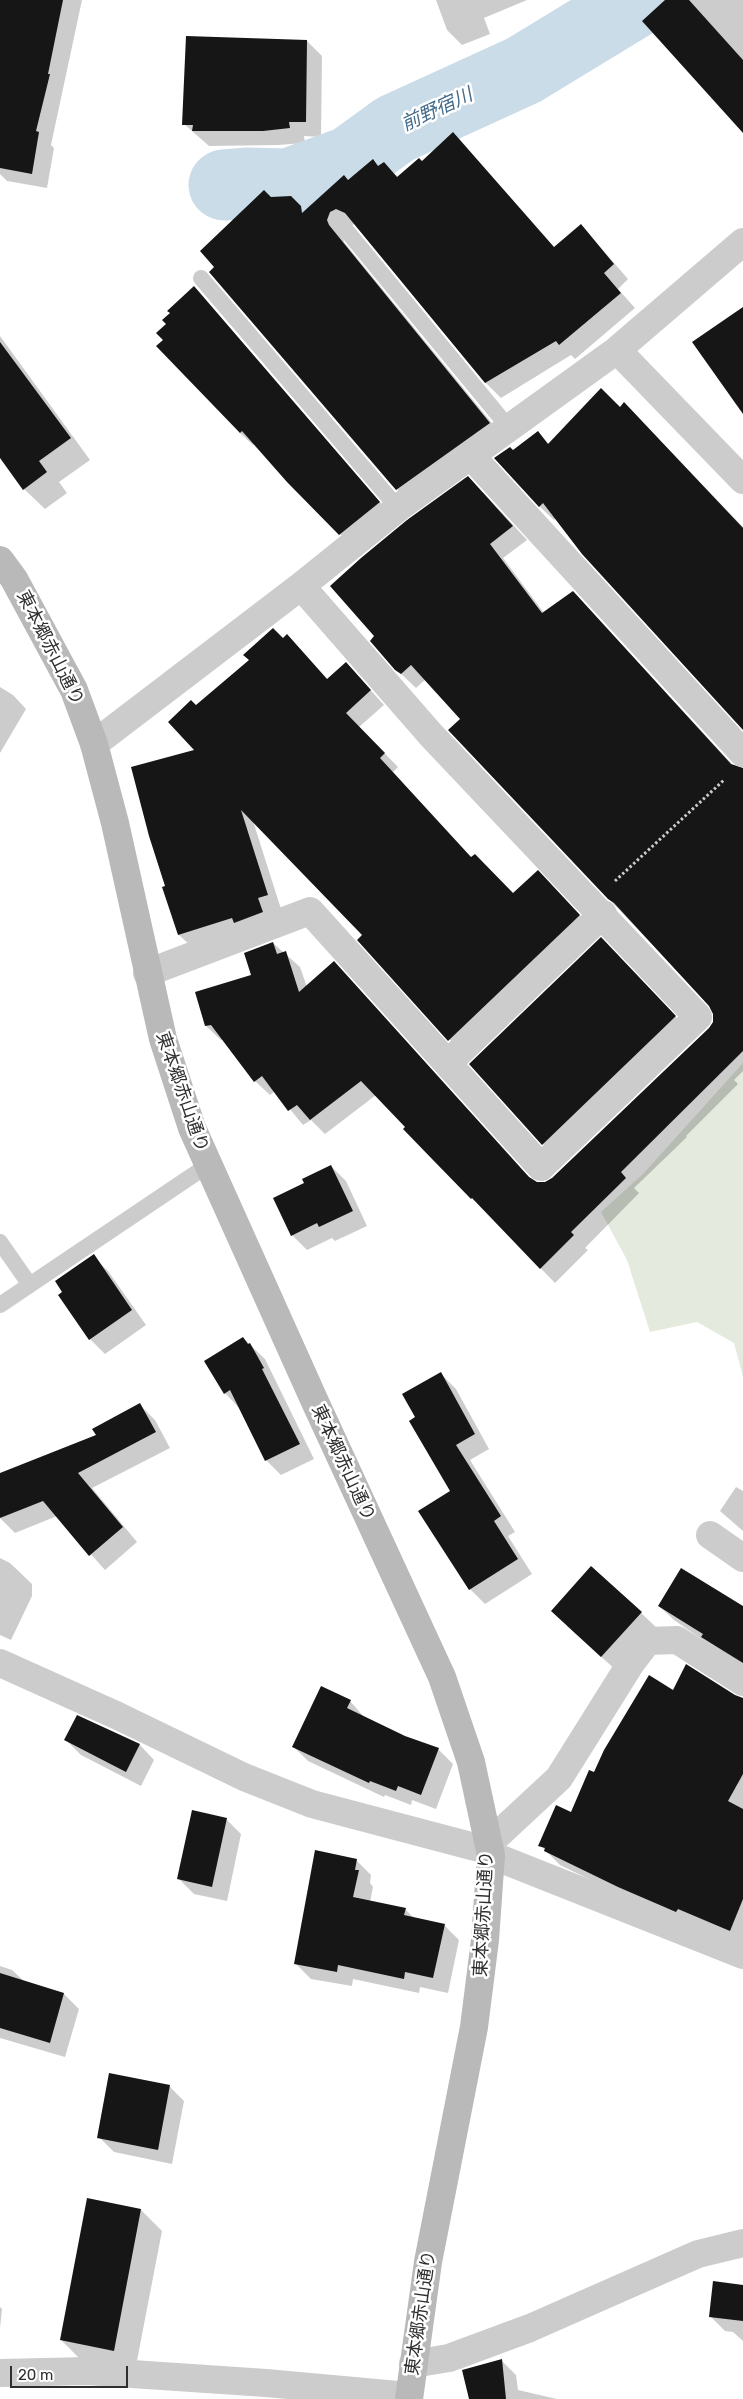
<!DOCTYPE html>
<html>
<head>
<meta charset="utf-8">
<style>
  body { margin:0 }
  #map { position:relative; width:743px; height:2399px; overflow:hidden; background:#fff; font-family:Rubik,sans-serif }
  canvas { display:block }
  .scale { position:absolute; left:10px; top:2366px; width:118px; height:22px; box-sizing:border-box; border:2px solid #2f2f2f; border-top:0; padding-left:6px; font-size:15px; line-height:18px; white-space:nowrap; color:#2f2f2f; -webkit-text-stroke:4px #fff; paint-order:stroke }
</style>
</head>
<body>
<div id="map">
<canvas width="743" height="2399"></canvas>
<div class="scale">20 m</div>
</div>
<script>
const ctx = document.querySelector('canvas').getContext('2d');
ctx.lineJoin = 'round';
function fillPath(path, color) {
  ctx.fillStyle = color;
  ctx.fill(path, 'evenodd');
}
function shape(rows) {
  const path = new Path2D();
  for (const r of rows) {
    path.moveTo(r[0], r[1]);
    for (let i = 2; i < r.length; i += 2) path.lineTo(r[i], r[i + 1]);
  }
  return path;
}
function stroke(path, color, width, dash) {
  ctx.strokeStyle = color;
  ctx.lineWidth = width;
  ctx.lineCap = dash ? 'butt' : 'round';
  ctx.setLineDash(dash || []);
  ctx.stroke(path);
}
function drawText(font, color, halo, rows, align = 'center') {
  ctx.font = font + ' Rubik,"Noto Sans JP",sans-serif';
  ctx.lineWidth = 5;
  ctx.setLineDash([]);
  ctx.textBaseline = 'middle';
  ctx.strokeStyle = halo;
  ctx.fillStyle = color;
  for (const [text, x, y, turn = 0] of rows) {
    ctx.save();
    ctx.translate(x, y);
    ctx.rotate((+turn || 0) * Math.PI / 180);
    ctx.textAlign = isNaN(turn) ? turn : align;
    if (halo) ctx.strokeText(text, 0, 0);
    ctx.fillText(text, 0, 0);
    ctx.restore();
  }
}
fillPath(shape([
  [743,1063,743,1377,734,1343,697,1322,650,1332,627,1260,601,1212,643,1174]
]), '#e4ebde');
fillPath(shape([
  [0,0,82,0,51,145,54,148,47,188,7,181,0,174],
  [436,0,527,0,484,18,490,34,462,45,447,30],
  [667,0,743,0,743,132],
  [307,41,322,56,321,137,304,136,305,143,278,145,209,146,184,124],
  [384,163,399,178,554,248,581,225,628,279,618,289,635,308,575,359,571,355,501,398,486,383,356,224,346,226,342,231,344,242,504,438,412,504,397,489,271,198,290,197,305,212,349,181],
  [194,287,392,516,353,547,287,481,255,443,253,445,240,433,164,340,172,314],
  [0,336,90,460,59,482,67,493,45,509,24,489,0,456],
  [620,408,638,418,743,527,743,728,556,518,554,520,539,506,513,451,538,433,549,444],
  [483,492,527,540,503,558,544,613,573,592,743,776,743,1071,734,1080,738,1084,686,1136,687,1137,634,1188,639,1193,585,1248,588,1250,555,1283,472,1198,376,1095,325,1134,311,1120,303,1125,275,1091,270,1095,255,1081,224,1039,221,1040,206,1026,197,993,252,975,273,943,300,967,307,987,536,1183,545,1183,553,1179,710,1029,714,1022,714,1014,710,1006,609,899,462,719,426,679,416,688,396,669],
  [283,640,301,650,328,680,346,663,384,705,359,727,398,767,393,772,471,859,513,895,551,886,593,929,463,1054,359,940,363,935,253,821,281,909,193,948,179,935,166,887,196,750,196,706],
  [0,687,13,695,26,709,0,753],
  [616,954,690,1032,558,1159,543,1144],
  [331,1166,346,1181,367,1226,335,1241,332,1238,307,1250,292,1235,306,1184],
  [93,1256,108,1271,146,1325,105,1354,90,1339],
  [243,1338,265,1359,314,1459,281,1475,266,1460,240,1409,225,1393],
  [441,1374,456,1389,489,1449,470,1460,515,1532,508,1536,532,1574,485,1604,470,1589,451,1491,417,1418],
  [140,1405,155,1420,170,1448,92,1488,137,1542,105,1570,57,1516,15,1533,0,1518,0,1474,97,1436],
  [736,1487,743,1491,743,1531,720,1511],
  [0,1558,10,1563,32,1584,32,1596,11,1640,0,1635],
  [592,1567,657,1628,617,1671,567,1626],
  [659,1606,743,1607,743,1668,674,1620],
  [674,1691,743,1699,743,1944,634,1901,560,1865,540,1845,571,1813,595,1773],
  [350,1701,364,1717,405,1737,438,1749,453,1764,436,1809,412,1800,411,1805,385,1795,384,1797,308,1761,294,1747],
  [78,1717,140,1745,154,1760,141,1786,81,1755,66,1740],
  [226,1819,241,1834,227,1901,194,1894,179,1879],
  [356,1860,371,1875,370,1883,373,1887,370,1902,405,1909,415,1919,444,1925,459,1940,448,1993,420,1987,419,1993,353,1979,352,1986,311,1979,296,1964],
  [0,1966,12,1970,25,1982,64,1994,79,2009,65,2057,0,2038],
  [169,2086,184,2101,172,2164,114,2152,99,2137],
  [88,2200,141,2210,162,2231,135,2371,82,2361,61,2340],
  [743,2286,743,2341,733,2332,725,2331,711,2317],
  [0,2307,2,2309,0,2328],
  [501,2360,516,2375,518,2390,557,2399,470,2399]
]), '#0003');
stroke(shape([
  [224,185,248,183,288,184,351,161,395,129,524,70,639,0]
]), '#cbdce9', 71);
fillPath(shape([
  [0,0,63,0,48,74,50,74,36,131,39,132,32,174,0,168],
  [665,0,689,0,743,60,743,133,642,21],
  [186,36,307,40,306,122,289,122,290,128,263,131,192,131,193,125,182,125],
  [453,132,554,247,581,224,614,264,604,273,621,293,559,345,556,341,485,383,345,213,336,209,330,212,327,220,329,225,490,423,396,490,209,272,214,267,200,251,264,190,271,197,291,196,301,206,302,213,344,175,348,180,373,159,378,166,384,162,397,177,419,158,422,161],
  [194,286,380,502,339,535,287,482,242,431,240,433,156,346,163,340,156,333,166,324,162,320,170,313,167,311],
  [743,307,743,414,692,342],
  [0,342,71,438,39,461,47,472,23,490,0,458],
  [601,388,620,407,624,402,743,528,743,730,582,554,543,503,539,507,494,458,510,447,513,450,538,431,548,444],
  [468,476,513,526,490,544,542,613,573,591,731,764,743,768,743,1051,621,1172,626,1178,571,1232,574,1235,540,1269,472,1198,471,1199,434,1161,403,1129,405,1127,361,1081,310,1120,297,1105,288,1111,262,1076,254,1082,211,1025,205,1026,195,992,251,975,244,953,273,942,277,954,286,951,299,992,334,961,529,1177,537,1182,545,1182,552,1178,709,1028,713,1022,713,1014,709,1006,614,903,608,899,448,730,460,719,411,665,401,674,395,670,370,641,374,636,330,586,361,558,407,520],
  [273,628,283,638,287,634,327,679,346,662,371,690,346,713,385,753,380,758,471,857,475,854,513,893,538,870,580,915,448,1041,357,940,362,935,241,810,268,895,258,898,263,912,234,923,232,918,178,935,162,887,165,886,149,836,131,767,194,750,168,722,191,700,196,705,249,660,243,655],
  [601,937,676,1016,542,1145,469,1064],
  [331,1165,353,1211,319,1227,317,1223,291,1236,273,1198,304,1183,302,1179],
  [94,1254,132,1310,89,1340,58,1295,62,1292,55,1281],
  [243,1337,248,1344,250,1343,264,1368,262,1369,300,1444,265,1461,230,1390,224,1394,204,1361],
  [441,1372,475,1434,456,1445,501,1516,494,1521,518,1559,469,1590,418,1511,450,1491,409,1421,415,1417,402,1394],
  [140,1403,156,1432,78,1473,123,1527,89,1556,43,1501,0,1518,0,1473,96,1435,92,1429],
  [591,1566,642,1612,601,1657,551,1611],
  [681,1568,743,1606,743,1663,701,1637,703,1634,658,1606],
  [686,1664,735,1695,743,1698,743,1774,728,1801,743,1809,743,1899,730,1931,678,1909,676,1912,618,1887,544,1851,545,1848,538,1846,556,1805,571,1812,589,1770,594,1772,604,1750,649,1675,673,1690],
  [321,1686,351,1700,347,1708,405,1736,439,1748,421,1795,398,1786,396,1791,370,1781,369,1783,292,1747],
  [77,1715,140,1744,126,1772,64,1740],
  [192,1810,227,1818,212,1887,177,1879],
  [315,1850,357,1859,355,1870,359,1870,353,1897,406,1908,404,1915,445,1924,433,1978,405,1972,404,1979,338,1965,337,1972,294,1964],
  [0,1973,64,1993,50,2043,0,2028],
  [109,2073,170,2085,158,2150,97,2138],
  [87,2198,141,2209,114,2351,60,2340],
  [713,2281,743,2285,743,2321,709,2317],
  [502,2359,506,2399,469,2399,462,2370]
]), '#161616');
stroke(shape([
  [615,881,724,780]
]), '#ccc', 3, [2.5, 2.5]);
stroke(shape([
  [337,219,509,428],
  [201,278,398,508],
  [0,1242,30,1285],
  [0,1305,208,1165]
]), '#ccc', 16);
stroke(shape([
  [617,350,743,480],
  [471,456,743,753],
  [94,744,301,586,398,508,617,350,743,242],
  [147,973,310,911,541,1167,698,1017,431,735,301,586],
  [448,1063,603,914],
  [710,1535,743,1558],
  [0,1663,118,1716,244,1777,312,1804,490,1851],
  [488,1844,559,1778,631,1663,648,1641,677,1640,743,1682],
  [491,1855,743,1955],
  [413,2364,449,2358,530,2328,698,2254,743,2243],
  [0,2373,87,2371,266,2383,409,2396]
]), '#ccc', 28);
stroke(shape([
  [0,560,14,579,74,690,94,744,115,823,163,1039,192,1128,316,1404,442,1677,471,1762,491,1855,485,1940,474,2027,428,2262,409,2399]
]), '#b9b9b9', 28);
drawText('18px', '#2f2f2f', '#fff', [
  ["東本郷赤山通り",50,648,63],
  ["東本郷赤山通り",182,1092,71],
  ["東本郷赤山通り",343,1463,65],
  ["東本郷赤山通り",484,1914,-87],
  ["東本郷赤山通り",421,2313,-82]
]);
drawText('italic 19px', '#436b8b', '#fff', [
  ["前野宿川",437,110,-25]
]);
</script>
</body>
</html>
